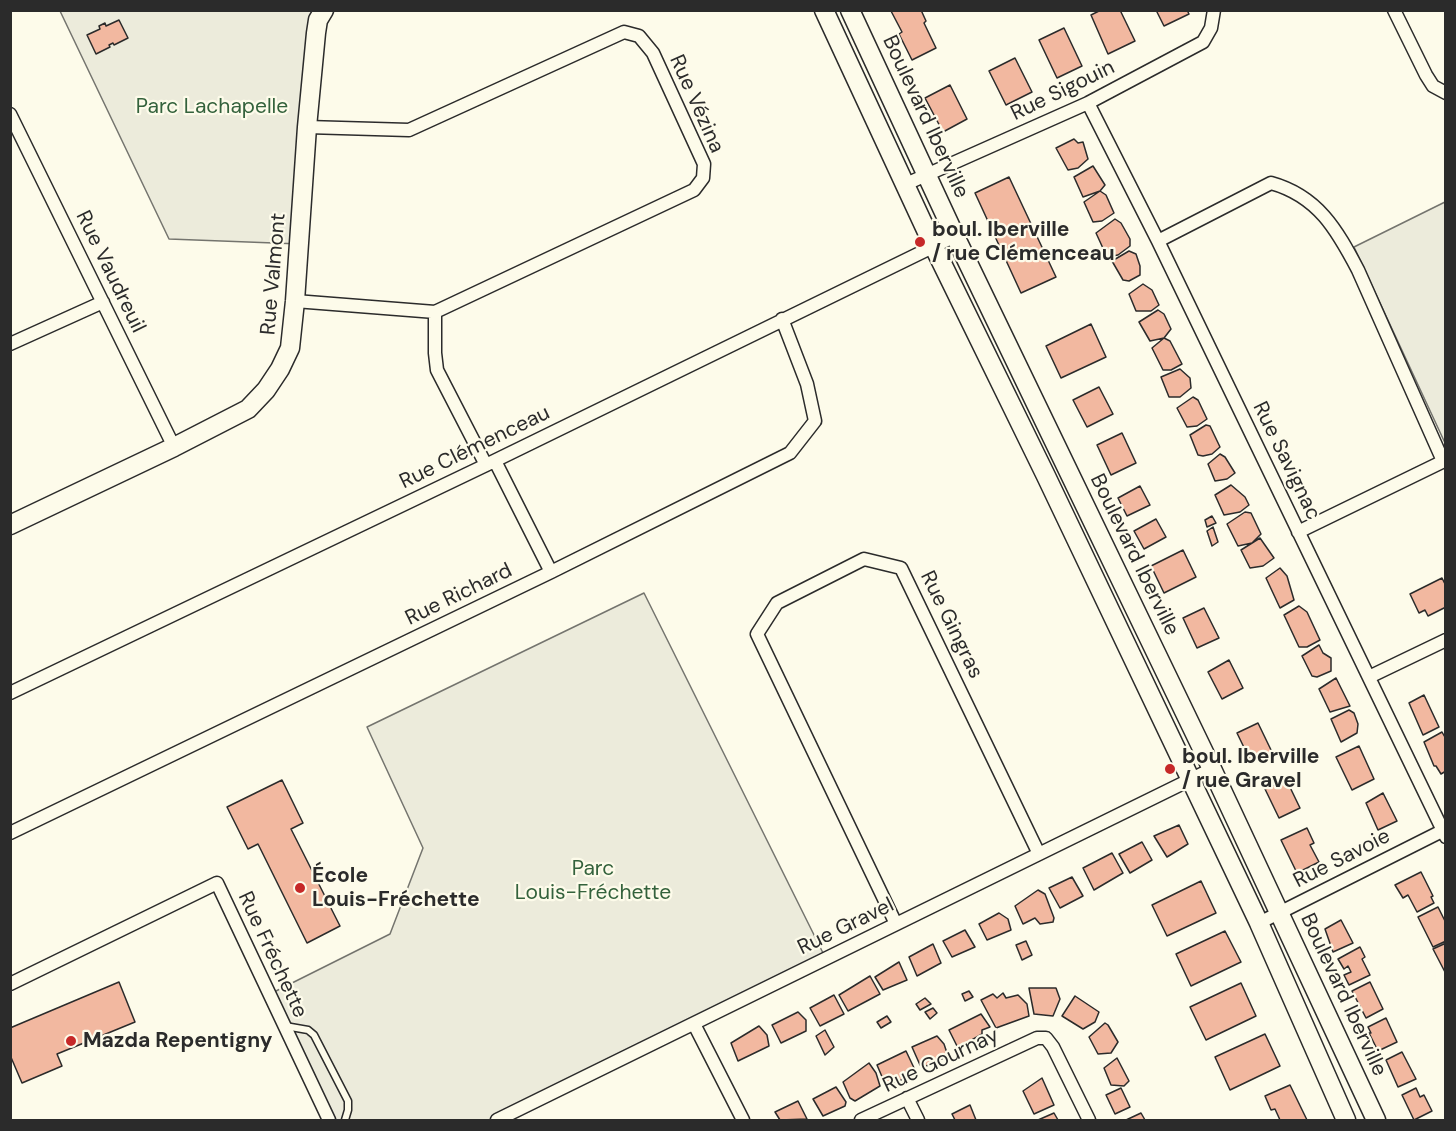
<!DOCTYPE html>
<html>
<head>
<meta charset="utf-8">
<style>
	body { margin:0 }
	#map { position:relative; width:1456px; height:1131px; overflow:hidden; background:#fdfbea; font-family:"DM Sans",sans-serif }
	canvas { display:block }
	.frame { position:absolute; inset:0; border:12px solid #2b2b2b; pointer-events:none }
</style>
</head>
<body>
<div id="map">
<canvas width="1456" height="1131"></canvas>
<div class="frame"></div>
</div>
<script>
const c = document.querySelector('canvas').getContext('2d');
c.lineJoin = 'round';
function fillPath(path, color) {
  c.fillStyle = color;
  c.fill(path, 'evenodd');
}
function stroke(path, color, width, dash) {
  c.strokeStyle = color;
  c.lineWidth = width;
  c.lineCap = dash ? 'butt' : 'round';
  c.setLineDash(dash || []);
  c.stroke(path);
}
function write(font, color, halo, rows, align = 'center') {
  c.font = font + ' "DM Sans",sans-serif';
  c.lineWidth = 4.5;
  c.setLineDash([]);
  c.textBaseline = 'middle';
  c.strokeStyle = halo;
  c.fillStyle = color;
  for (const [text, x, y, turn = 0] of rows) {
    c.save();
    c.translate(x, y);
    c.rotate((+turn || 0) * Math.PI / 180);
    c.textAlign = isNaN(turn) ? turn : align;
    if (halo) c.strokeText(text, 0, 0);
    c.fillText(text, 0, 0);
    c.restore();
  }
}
const green = new Path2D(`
	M60 11H324L300 244 169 239Z
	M1445 202V443L1354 247Z
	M644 593 826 959 497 1120H328L268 995 390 934 423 848 367 727Z`);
fillPath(green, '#ecebdb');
stroke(green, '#74746e', 1.5);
const building = new Path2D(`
	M921 10 926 21 924 23 936 48 912 60 899 34 902 32 891 11Z
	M1101 10H1120L1135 41 1108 54 1091 15Z
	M1156 10H1187L1189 14 1164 26Z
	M119 20 128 38 114 45 113 43 109 45 110 47 96 54 87 35 100 29 99 26 105 23 106 26Z
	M1064 28 1082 66 1057 78 1039 40Z
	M1015 58 1032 92 1006 105 989 71Z
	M950 85 967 119 943 132 925 98Z
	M1074 139 1078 143 1083 142 1088 159 1078 168 1068 170 1056 148Z
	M1093 166 1105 185 1100 191 1083 197 1074 177Z
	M1009 177 1056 277 1021 293 975 193Z
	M1100 191 1106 195 1114 213 1102 221 1093 222 1084 202Z
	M1115 219 1121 223 1130 239V246L1118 255 1107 257 1096 233Z
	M1129 251 1136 254 1140 266V275L1129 281 1123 280 1112 261Z
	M1143 284 1152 290 1159 305 1151 311H1136L1129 294Z
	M1158 310 1164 314 1171 329 1164 338 1150 341 1139 322Z
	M1091 324 1106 357 1061 378 1046 346Z
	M1164 338 1170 341 1182 364 1171 370H1163L1152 348Z
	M1180 369 1190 378 1191 388 1180 397H1169L1161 377Z
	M1099 387 1113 414 1087 427 1073 400Z
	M1193 397 1198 400 1207 419 1197 426 1187 427 1177 408Z
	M1206 425 1210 426 1220 447 1212 454 1203 456 1198 455 1190 435Z
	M1122 433 1136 463 1111 475 1097 445Z
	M1220 454 1225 457 1235 473 1227 479 1215 481 1208 464Z
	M1231 485 1245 497 1249 505 1240 512 1224 515 1215 495Z
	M1140 486 1150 505 1127 516 1118 498Z
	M1245 512 1251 513 1261 534 1252 543 1238 546 1227 524Z
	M1212 516 1216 523 1207 527 1205 520Z
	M1156 519 1166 537 1144 549 1134 531Z
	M1213 527 1218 542 1212 546 1207 531Z
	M1260 538 1274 558 1263 566 1250 568 1241 550Z
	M1183 550 1196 577 1164 593 1151 566Z
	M1280 568 1287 576 1294 600 1280 608 1266 578Z
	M1442 578 1446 586V607L1428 616 1425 610 1419 613 1410 594Z
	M1299 606 1307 612 1320 640 1307 647H1299L1284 615Z
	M1204 608 1219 638 1197 648 1183 618Z
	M1319 645 1323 653 1331 658V671L1317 677 1312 676 1302 656Z
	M1229 660 1243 688 1222 699 1208 672Z
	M1336 678 1350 706 1330 712 1319 689Z
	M1424 695 1439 727 1423 735 1409 703Z
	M1349 710 1354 713 1358 724 1357 733 1341 742 1331 719Z
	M1258 723 1272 752 1251 762 1237 733Z
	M1442 732 1446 739V771L1441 774 1436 766H1434L1424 742Z
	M1359 746 1374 779 1352 790 1336 757Z
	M1286 779 1300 808 1279 818 1265 789Z
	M282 780 303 823 291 829 340 926 307 943 258 844 248 849 227 807Z
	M1383 793 1397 821 1378 830 1366 803Z
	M1179 825 1188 844 1167 857 1154 836Z
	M1307 828 1314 843 1310 845 1319 862 1297 873 1281 840Z
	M1142 842 1152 860 1130 873 1119 854Z
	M1112 853 1123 873 1094 890 1083 868Z
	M1421 872 1433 896 1431 897 1434 903 1417 912 1408 895 1403 898 1395 885Z
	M1072 877 1083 896 1060 908 1049 888Z
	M1201 881 1216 913 1167 936 1152 905Z
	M1038 890 1045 894 1054 918 1053 922 1040 924 1035 918 1023 924 1015 906Z
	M1438 907 1446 923V941L1433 947 1418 917Z
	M999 913 1008 919 1011 930 987 940 979 924Z
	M1341 920 1353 943 1333 952 1325 929Z
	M965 930 975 947 952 957 943 941Z
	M1225 931 1241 962 1191 986 1176 954Z
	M1026 941 1032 955 1022 960 1016 945Z
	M1446 943V974L1433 949Z
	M933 944 941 963 917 976 909 957Z
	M1360 947 1365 957 1362 959 1370 975 1349 985 1344 975 1351 972 1348 966 1344 969 1338 959Z
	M899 962 907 980 883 990 875 977Z
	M870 976 880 994 848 1011 839 995Z
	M119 982 135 1022 57 1054 62 1066 22 1083 10 1055V1028Z
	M1370 982 1383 1009 1366 1018 1352 991Z
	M1241 983 1256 1016 1206 1040 1190 1007Z
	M1029 988H1056L1060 999 1053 1016 1034 1014Z
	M969 991 973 997 965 1001 962 994Z
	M1003 993 1006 998 1018 995 1027 1004 1029 1016 996 1028 981 1000 993 994 997 998Z
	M834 995 844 1014 820 1026 810 1008Z
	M1075 996 1099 1012 1095 1022 1083 1029 1062 1016Z
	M925 998 931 1004 920 1010 916 1004Z
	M933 1008 937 1013 930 1019 925 1012Z
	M798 1012 806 1020V1031L781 1043 772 1025Z
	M981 1014 990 1027 982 1030V1034L958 1048 949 1030Z
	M887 1016 891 1022 881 1028 877 1022Z
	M1386 1018 1397 1042 1378 1051 1369 1033H1371L1368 1027Z
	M1105 1023 1108 1025 1118 1042 1111 1053 1098 1054 1089 1037Z
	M759 1026 767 1035 769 1046 738 1061 731 1043Z
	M825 1030 834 1047 825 1055 816 1036Z
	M1265 1034 1280 1066 1230 1090 1215 1057Z
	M937 1036 944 1044 948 1056 924 1067 920 1065 912 1047Z
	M906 1051 915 1070 901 1080 886 1086 877 1065Z
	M1402 1052 1416 1079 1398 1087 1386 1060Z
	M1117 1058 1129 1081 1124 1086 1111 1085 1104 1068Z
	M869 1063 876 1073 880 1086 855 1101 850 1098 843 1082Z
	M1042 1078 1054 1105 1034 1114 1023 1091Z
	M1290 1085 1307 1120H1280L1275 1109 1271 1110 1265 1096Z
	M836 1087 846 1102 845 1106 823 1116 813 1099Z
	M1121 1088 1130 1107 1115 1114 1106 1095Z
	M1416 1088 1420 1097 1424 1095 1432 1111 1414 1120 1402 1095Z
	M798 1101 807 1119 780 1120 775 1112Z
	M970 1105 976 1120H955L952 1114Z
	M1054 1113 1058 1120H1062H1038Z
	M1141 1113 1145 1120H1126Z`);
fillPath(building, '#f2b8a0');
stroke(building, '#2b2b2b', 1.5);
const lane = new Path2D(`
	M285 1026 308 1030 314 1035 348 1101V1110L345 1120`);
const street = new Path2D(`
	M1394 10 1426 75 1433 86 1446 93
	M1088 103 1158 241 1446 837
	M10 114 174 447
	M906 184 1088 103 1203 42 1211 28 1214 10
	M1158 241 1271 183C1318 196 1337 230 1358 270L1443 461
	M295 301 435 312 694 190 703 178 704 164 653 53 639 36 624 32 409 130 307 127
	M435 312V353L437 370 486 465
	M10 344 103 302
	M495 461 551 572
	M1298 532 1446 460
	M1369 677 1446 640
	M10 693 486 465 955 236
	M10 833 551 572 790 453 815 421 807 384 782 319
	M1259 923 1442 831
	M896 924 757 634 777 603 864 559 901 568 1039 854
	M10 984 217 883 329 1120
	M694 1024 743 1120
	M907 1098 918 1120
	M497 1120 1212 769
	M861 1120 1037 1038H1046L1053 1047 1089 1120`);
const secondary = new Path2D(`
	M824 10 933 245 1046 476 1259 923 1346 1120
	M850 10 955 236 1212 769 1376 1120
	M10 525 174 447 248 409 266 390 280 369 290 348 295 301 307 127 316 33 318 20 324 10`);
stroke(lane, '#2b2b2b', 9);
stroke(street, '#2b2b2b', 15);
stroke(secondary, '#2b2b2b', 21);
stroke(lane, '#fdfbea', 6);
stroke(street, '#fdfbea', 12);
stroke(secondary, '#fdfbea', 18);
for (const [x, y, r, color] of [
	[920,242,6,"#c62828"],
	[1170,769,6,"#c62828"],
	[300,888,6,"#c62828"],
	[71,1041,6,"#c62828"]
]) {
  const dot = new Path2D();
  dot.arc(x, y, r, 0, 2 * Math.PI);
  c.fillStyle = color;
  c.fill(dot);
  stroke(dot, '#fdfbea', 2);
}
write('21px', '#2b2b2b', '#fdfbea', [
	["Rue Sigouin",1063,91,-26],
	["Rue Vézina",696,104,66],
	["Boulevard Iberville",925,117,65],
	["Rue Vaudreuil",110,272,64],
	["Rue Valmont",274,274,-85],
	["Rue Clémenceau",475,448,-26],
	["Rue Savignac",1286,461,64],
	["Boulevard Iberville",1134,555,64],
	["Rue Richard",459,595,-26],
	["Rue Gingras",951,625,64],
	["Rue Savoie",1342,859,-27],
	["Rue Gravel",846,927,-26],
	["Rue Fréchette",272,955,65],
	["Boulevard Iberville",1343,995,65],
	["Rue Gournay",941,1061,-25]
]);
write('21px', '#34623c', '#fdfbea', [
	["Parc Lachapelle",212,107],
	["Parc",593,869],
	["Louis-Fréchette",593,893]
]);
write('bold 21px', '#2b2b2b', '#fdfbea', [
	["boul. Iberville",932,230],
	["/ rue Clémenceau",932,254],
	["boul. Iberville",1182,757],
	["/ rue Gravel",1182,781],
	["École",312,876],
	["Louis-Fréchette",312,900],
	["Mazda Repentigny",83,1041]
], 'left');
</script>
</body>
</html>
